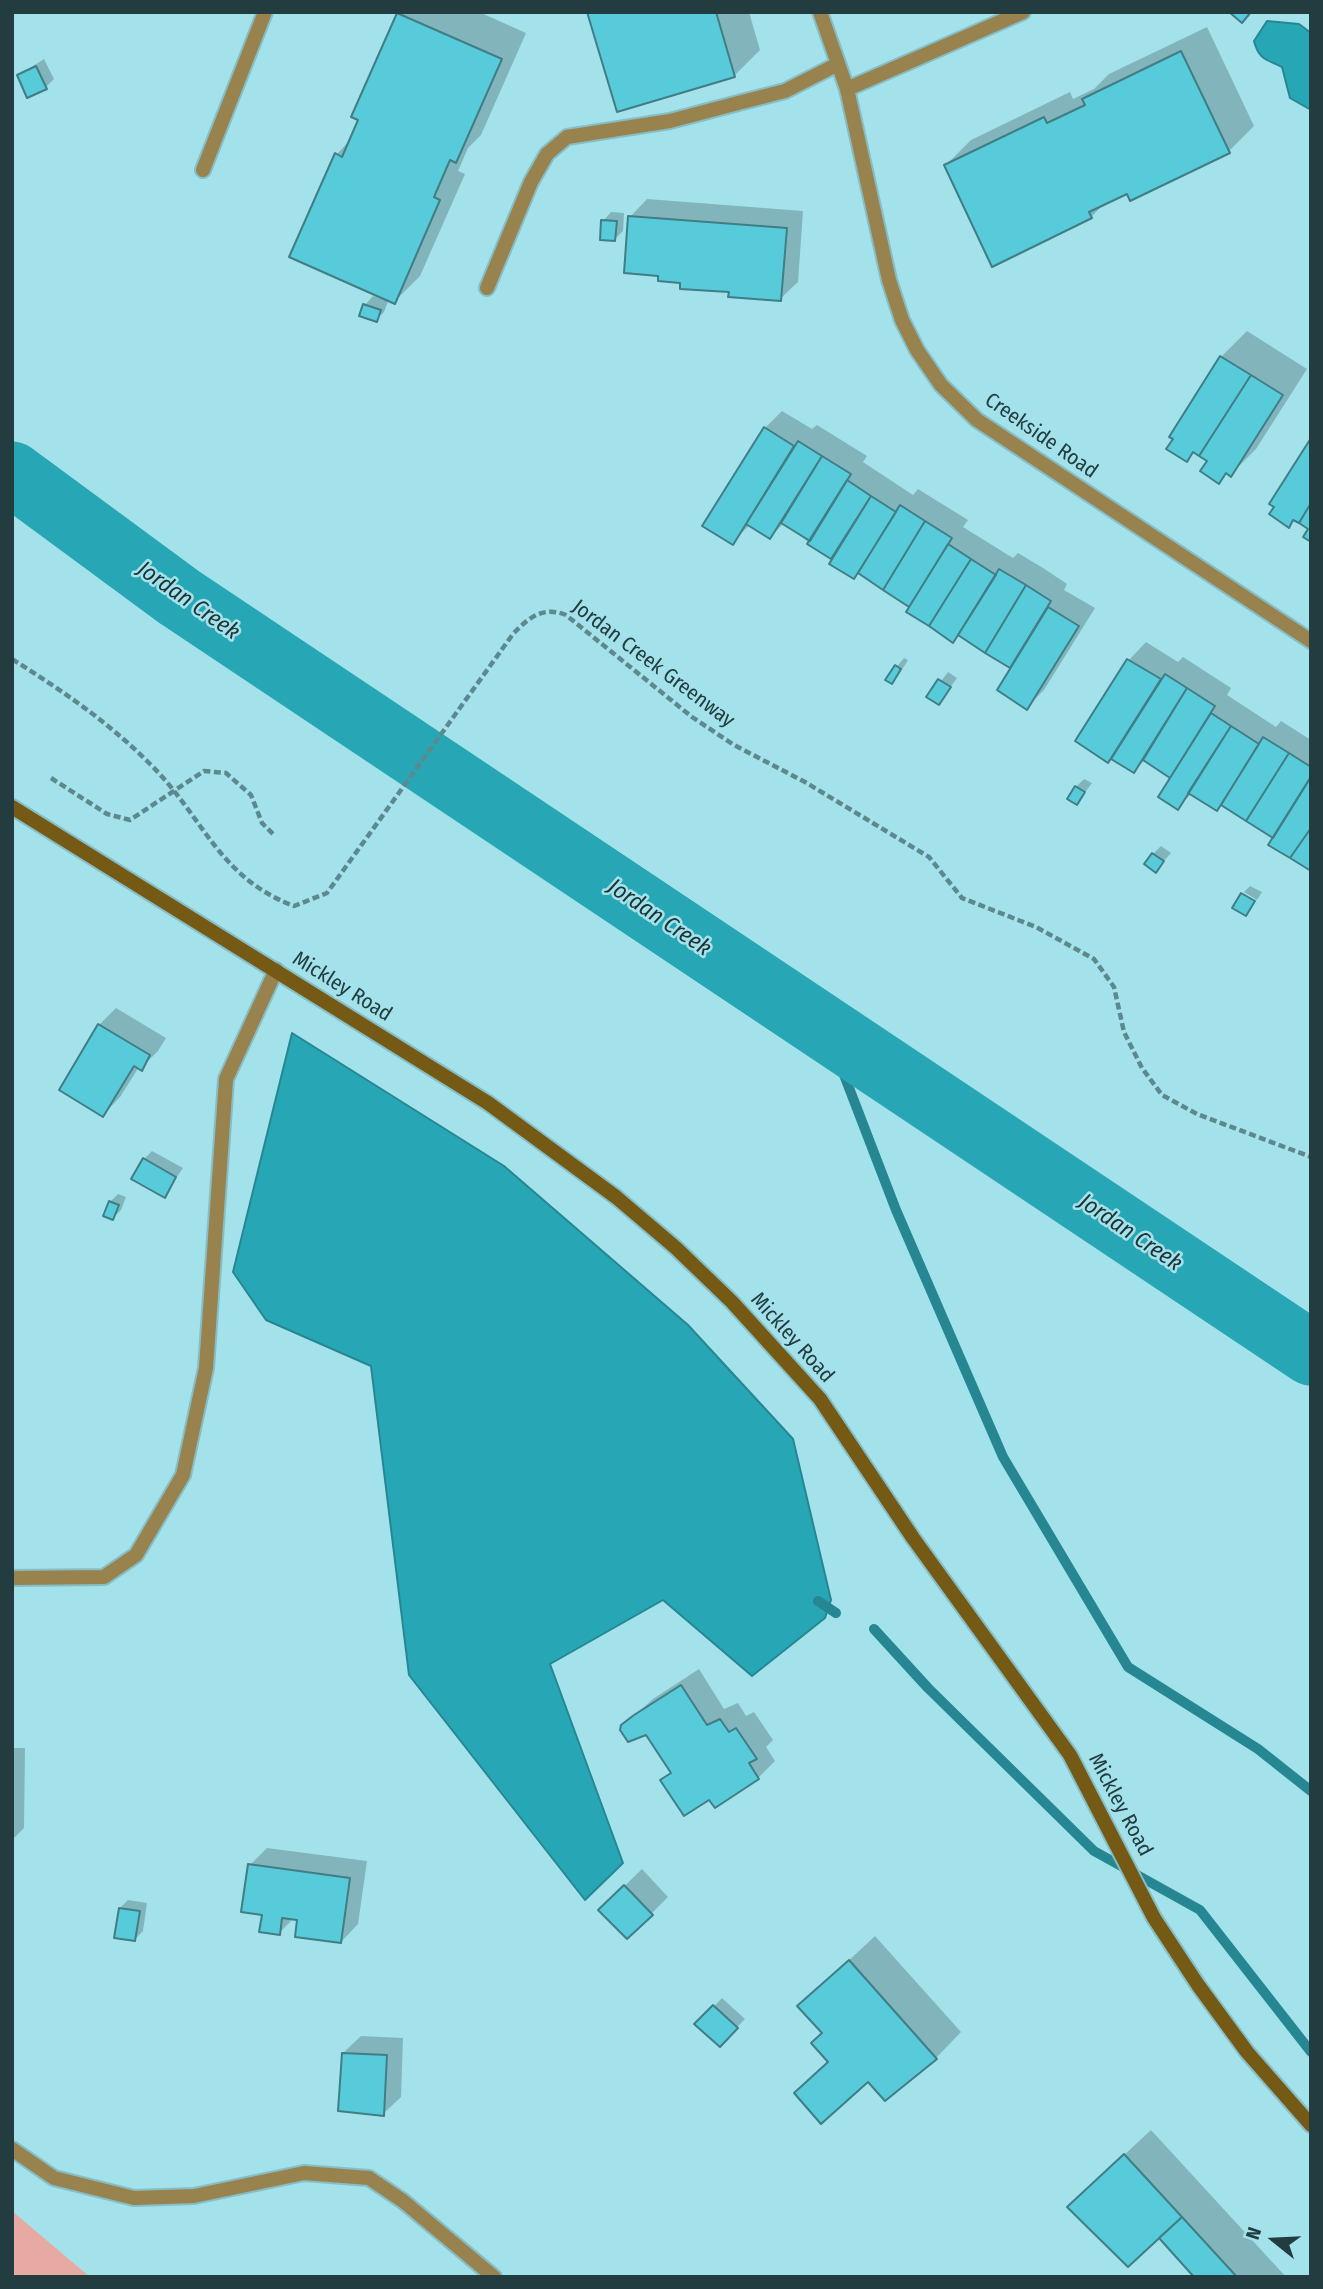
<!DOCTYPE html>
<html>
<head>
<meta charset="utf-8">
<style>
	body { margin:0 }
	#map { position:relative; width:1323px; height:2289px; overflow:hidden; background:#a3e2ea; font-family:"Fira Sans Condensed",sans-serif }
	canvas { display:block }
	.frame { position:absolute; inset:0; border:14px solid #223c3f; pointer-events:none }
	.north { position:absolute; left:1239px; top:2205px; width:70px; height:70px; -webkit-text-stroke:5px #a3e2ea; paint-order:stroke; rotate:288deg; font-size:19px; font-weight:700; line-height:28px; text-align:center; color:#223c3f }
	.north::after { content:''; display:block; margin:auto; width:24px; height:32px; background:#223c3f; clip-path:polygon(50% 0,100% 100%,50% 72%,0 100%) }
</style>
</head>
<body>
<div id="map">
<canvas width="1323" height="2289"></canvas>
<div class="frame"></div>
<div class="north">N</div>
</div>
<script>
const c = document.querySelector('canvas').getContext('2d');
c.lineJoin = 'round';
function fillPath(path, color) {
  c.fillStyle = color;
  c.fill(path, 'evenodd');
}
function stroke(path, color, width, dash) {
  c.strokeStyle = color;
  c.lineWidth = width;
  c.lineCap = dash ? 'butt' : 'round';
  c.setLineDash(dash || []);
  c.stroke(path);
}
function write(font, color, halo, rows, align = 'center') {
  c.font = font + ' "Fira Sans Condensed",sans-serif';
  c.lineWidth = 5;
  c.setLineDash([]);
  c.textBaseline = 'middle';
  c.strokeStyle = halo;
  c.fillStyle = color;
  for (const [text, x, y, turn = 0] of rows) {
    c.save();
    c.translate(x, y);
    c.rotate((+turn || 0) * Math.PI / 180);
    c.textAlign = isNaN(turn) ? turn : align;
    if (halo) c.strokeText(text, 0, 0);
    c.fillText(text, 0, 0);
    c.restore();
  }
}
fillPath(new Path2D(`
	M12 2211 90 2277H12Z`), '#e7aaa3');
const water = new Path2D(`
	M1267 21 1299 24 1311 33V110L1290 98 1282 67C1266 59 1259 60 1254 41Z
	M292 1033 504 1166 688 1325 793 1439 831 1600 825 1618 752 1676 663 1600 550 1664 623 1863 585 1900 409 1675 371 1366 266 1320 233 1272Z`);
fillPath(water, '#27a7b5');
stroke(water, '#268792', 2);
fillPath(new Path2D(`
	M399 12H479L526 33 481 135 468 148 458 171 465 174 420 276 394 302 389 299 384 312 376 320 365 305 373 296 385 300 386 298 337 154 351 139Z
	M589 12H749L760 50 735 75 618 110Z
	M1207 27 1254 126 1229 151 1106 202 1091 217 946 165 971 140 1070 92 1073 99 1094 89 1109 74Z
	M44 59 54 79 46 87 19 75Z
	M647 199 803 211 798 282 780 299 682 281 660 274 630 217Z
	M611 212 624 213 623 231 615 239 603 221Z
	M1247 331 1307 369 1256 449 1231 474 1228 472 1219 481 1209 461 1195 451 1186 460 1171 437 1221 357Z
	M782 411 812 429 817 425 867 456 863 462 913 495 918 489 968 520 963 527 1013 558 1018 553 1043 568 1067 584 1064 590 1095 608 1044 690 1027 707 1012 668 959 634 953 641 911 606 859 572 853 577 784 523 770 537 750 525 732 542 765 428Z
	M1146 642 1178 662 1183 657 1231 688 1227 695 1276 727 1281 721 1311 740V869L1275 837 1222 803 1217 808 1192 793 1177 808 1172 777 1145 760 1134 771 1078 741 1129 660Z
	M904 658 908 660 900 673 891 682 887 679Z
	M948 672 957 678 939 703 929 697Z
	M1084 779 1092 783 1077 803 1076 787Z
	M1161 846 1171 853 1156 870 1153 854Z
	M1250 886 1262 892 1257 900 1244 892Z
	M116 1008 166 1038 158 1051 141 1068 139 1067 120 1097 103 1115 99 1025Z
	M152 1151 183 1168 164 1196 144 1159Z
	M118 1194 126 1197 121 1210 113 1218 110 1202Z
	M699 1669 724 1709 738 1703 746 1716 754 1712 773 1740 766 1747 775 1761 758 1778 710 1798 663 1780 672 1771 647 1733 623 1726 653 1699Z
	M12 1748H25L24 1828 12 1840Z
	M267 1848 367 1861 358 1924 341 1942 299 1918 295 1917 279 1933 264 1913 250 1865Z
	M642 1869 668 1897 651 1914 600 1910Z
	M128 1900 147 1903 143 1931 135 1939 120 1908Z
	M875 1936 961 2032 936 2058 868 2080 796 2093 829 2060 824 2033 800 2006Z
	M722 1998 745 2019 720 2045 697 2024Z
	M361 2036 403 2038 401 2097 383 2114 343 2053Z
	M1151 2130 1286 2277H1197L1159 2236 1095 2182Z`), '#0003');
stroke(new Path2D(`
	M826 1028 896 1210 1003 1457 1128 1667 1258 1749 1311 1791
	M818 1601 836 1613
	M874 1629 928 1688 1094 1851 1200 1910 1311 2052`), '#268792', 10);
stroke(new Path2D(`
	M12 474 179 597 1311 1353`), '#27a7b5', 65);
const building = new Path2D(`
	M587 12H716L735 77 617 112Z
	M1229 12H1251L1242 23Z
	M397 13 502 59 456 163 450 160 434 197 440 200 395 304 289 257 335 153 342 157 358 120 351 117Z
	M1181 51 1230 153 1130 201 1127 194 1089 212 1092 218 992 267 944 165 1044 117 1047 123 1085 105 1082 99Z
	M36 66 47 89 27 98 17 75Z
	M628 216 787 228 781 301 728 297 729 292 680 289V283L658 281V276L624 273Z
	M601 220 617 221 615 241 600 240Z
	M363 304 381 310 377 322 359 316Z
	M1220 356 1251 375 1199 456 1193 452 1187 462 1166 449 1173 439 1169 437Z
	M1251 375 1283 395 1231 477 1226 473 1219 484 1200 471 1207 461 1199 456Z
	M764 427 794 446 733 545 702 526Z
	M1311 438V503L1299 523 1293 520 1289 528 1269 514 1274 507 1269 504Z
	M798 441 822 456 770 539 746 524Z
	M822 456 851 474 810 541 781 523Z
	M847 480 871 496 831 559 807 544Z
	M871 496 896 512 854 579 829 564Z
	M1311 503V542L1303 537 1308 529 1299 523Z
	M900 505 925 521 883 590 858 573Z
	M925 521 952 538 909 607 883 590Z
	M948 544 971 559 929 626 906 612Z
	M971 559 996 575 953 643 929 626Z
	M999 569 1026 585 985 653 958 635Z
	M1026 585 1051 601 1010 668 985 653Z
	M1048 607 1079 626 1027 710 997 690Z
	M1127 659 1161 679 1108 763 1075 741Z
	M895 665 901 669 892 684 885 680Z
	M1165 674 1187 688 1134 773 1111 759Z
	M938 679 951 687 939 705 926 697Z
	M1187 688 1215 706 1170 778 1143 760Z
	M1211 713 1231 726 1178 810 1158 797Z
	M1231 726 1259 744 1217 811 1188 793Z
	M1263 737 1289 753 1246 821 1221 805Z
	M1289 753 1311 767V777L1273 838 1246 821Z
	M1310 778 1311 828 1290 858 1268 845Z
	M1075 786 1085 792 1077 805 1067 799Z
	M1311 828V871L1290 858Z
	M1152 853 1164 861 1156 873 1144 864Z
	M1241 893 1255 901 1246 916 1232 908Z
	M98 1024 150 1055 142 1071 134 1066 103 1117 59 1090Z
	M143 1158 176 1177 165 1198 131 1179Z
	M109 1201 119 1205 113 1220 103 1216Z
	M681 1685 707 1725 720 1719 729 1732 736 1728 757 1759 749 1763 759 1779 715 1808 709 1800 684 1816 660 1780 671 1773 646 1735 628 1742 620 1730 621 1725 634 1715Z
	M248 1864 350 1878 341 1943 295 1937 297 1920 282 1918 280 1935 259 1932 262 1915 241 1912Z
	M624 1885 653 1915 627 1939 598 1910Z
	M119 1908 140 1911 135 1941 114 1938Z
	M849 1960 937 2059 885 2101 868 2082 821 2124 794 2093 828 2062 811 2043 822 2033 797 2006Z
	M713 2005 738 2028 720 2047 694 2024Z
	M342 2053 387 2055 384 2116 338 2111Z
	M1124 2154 1182 2217 1128 2267 1067 2207Z
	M1182 2217 1237 2277H1194L1159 2238Z`);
fillPath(building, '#57cbda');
stroke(building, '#407d85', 2);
const lane = new Path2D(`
	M847 89 1023 12
	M203 170 265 12
	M487 288 531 182 547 154 567 137 670 121 742 102 785 91 838 64
	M12 1578 104 1577 136 1555 183 1475 206 1368 226 1079 276 970
	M12 2149 54 2178 134 2198 194 2196 304 2173 369 2178 403 2201 494 2277`);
const street = new Path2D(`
	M820 12 847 89 889 280 902 320 917 350 941 385 977 420 1311 641`);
const secondary = new Path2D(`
	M12 807 488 1103 616 1197 676 1248 732 1302 820 1399 913 1538 1070 1755 1154 1918 1198 1985 1247 2052 1311 2125`);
stroke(lane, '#87bdc4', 18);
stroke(street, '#87bdc4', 18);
stroke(secondary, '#87bdc4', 18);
stroke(new Path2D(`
	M12 659C61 690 107 721 148 762 203 815 217 877 294 906L327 893 513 634C529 617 543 606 566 615L692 717 734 745 805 782 929 857 962 898 1036 927 1094 959 1114 987 1124 1032 1142 1068 1162 1095 1197 1114 1311 1157
	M51 778 107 814 130 820 204 771 226 773 251 795 262 823 273 834`), '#5d888d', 4.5, [7, 3.5]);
stroke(lane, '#98824e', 14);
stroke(street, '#98824e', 14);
stroke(secondary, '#745a14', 14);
write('21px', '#223c3f', '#a3e2ea', [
	["Creekside Road",1041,436,35],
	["Jordan Creek Greenway",653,664,37],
	["Mickley Road",342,987,32],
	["Mickley Road",792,1338,48],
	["Mickley Road",1120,1805,62]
]);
write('italic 23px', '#1d3235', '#a3e2ea', [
	["Jordan Creek",188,601,35],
	["Jordan Creek",659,918,34],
	["Jordan Creek",1130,1233,34]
]);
</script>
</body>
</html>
